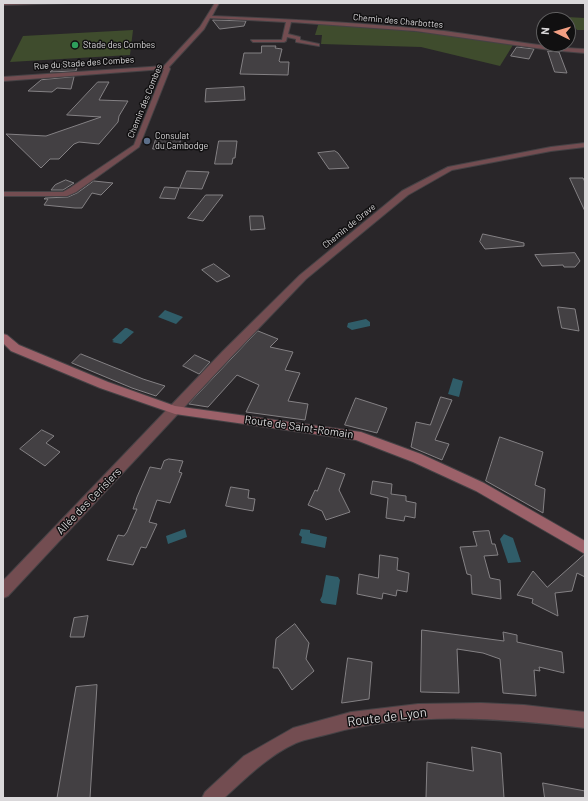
<!DOCTYPE html>
<html>
<head>
<meta charset="utf-8">
<style>
	body { margin:0 }
	#map { position:relative; width:588px; height:801px; overflow:hidden; background:#292629; font-family:Barlow,sans-serif }
	canvas { display:block }
	.frame { position:absolute; inset:0; border:4px solid #dad8da; pointer-events:none }
	.north { position:absolute; left:536px; top:12px; width:40px; height:40px; box-sizing:border-box; background:#111011; border:1px solid #616061; border-radius:50%; rotate:275deg; font-size:11px; font-weight:700; line-height:16px; text-align:center; color:#dad8da }
	.north::after { content:''; display:block; margin:auto; width:14px; height:18px; background:#f39f83; clip-path:polygon(50% 0,100% 100%,50% 72%,0 100%) }
</style>
</head>
<body>
<div id="map">
<canvas width="588" height="801"></canvas>
<div class="frame"></div>
<div class="north">N</div>
</div>
<script>
const c = document.querySelector('canvas').getContext('2d');
c.lineJoin = 'round';
function fillPath(path, color) {
  c.fillStyle = color;
  c.fill(path, 'evenodd');
}
function stroke(path, color, width, dash) {
  c.strokeStyle = color;
  c.lineWidth = width;
  c.lineCap = dash ? 'butt' : 'round';
  c.setLineDash(dash || []);
  c.stroke(path);
}
function write(font, color, halo, rows, align = 'center') {
  c.font = font + ' Barlow,sans-serif';
  c.lineWidth = 3;
  c.setLineDash([]);
  c.textBaseline = 'middle';
  c.strokeStyle = halo;
  c.fillStyle = color;
  for (const [text, x, y, turn = 0] of rows) {
    c.save();
    c.translate(x, y);
    c.rotate((+turn || 0) * Math.PI / 180);
    c.textAlign = isNaN(turn) ? turn : align;
    if (halo) c.strokeText(text, 0, 0);
    c.fillText(text, 0, 0);
    c.restore();
  }
}
fillPath(new Path2D(`
	M567 17 585 18V30H577Z
	M319 22 448 35 513 45 500 66 421 47 321 44 322 35H315Z
	M133 30 130 55 10 62 23 36Z`), '#3f4c2d');
fillPath(new Path2D(`
	M165 310 183 317 176 324 158 317Z
	M366 319 370 322V326L352 330 347 327 348 323Z
	M125 328H127L134 332 121 344 112 342 114 341 112 340Z
	M453 378 463 381 459 397 448 394Z
	M185 529 187 537 168 544 166 536Z
	M301 529 310 530V533L327 537 325 548 301 543 302 537 299 535Z
	M504 534 513 538 521 562 508 563 500 539Z
	M326 575 338 577 340 580 336 605 322 603 320 600 322 596Z`), '#305d69');
const building = new Path2D(`
	M213 20 246 21 244 26 220 29Z
	M262 46H276L275 48 282 49 279 61 280 62H289L288 75 240 74 244 53H261Z
	M517 47 534 49 529 59 511 56Z
	M548 51 559 52 567 73 555 72Z
	M78 63 76 71 50 72 59 65Z
	M74 77 71 89 57 88 52 92 28 91 41 80Z
	M98 82H109L99 100 128 101 119 116 118 122 99 144 79 142 74 144 59 159H50L41 168 6 134 46 136 101 117 67 115Z
	M244 87 245 100 205 102 206 89Z
	M157 136H181L179 149H153Z
	M219 141H237L235 158H233L232 164H215Z
	M335 151 338 153 349 168 329 169 318 153Z
	M187 171 209 172 202 189 180 188Z
	M570 178H583L585 182V211Z
	M66 180 74 183 63 190H51L55 185Z
	M94 181 113 183 101 195 92 193 82 208H75L44 205 48 199H44L45 198 68 197 77 193Z
	M165 187 179 188 175 199 160 198Z
	M206 195H223L203 221 188 218Z
	M250 216H263L265 229 251 230Z
	M483 234 524 243V246L485 249 480 242Z
	M575 253 580 261 575 267H564L563 265 542 266 535 255Z
	M214 264 230 276 217 282 202 270Z
	M558 307 575 309 579 331 562 328Z
	M258 331 278 339 270 347 293 352 285 370 300 373 288 401 308 404 305 420 246 412 259 385 237 375 208 407 189 404Z
	M81 354 143 379 165 386 156 396 132 388 72 363Z
	M195 355 210 362 199 374 183 366Z
	M441 397 452 400 435 440 449 444 442 460 411 447 416 422 430 425Z
	M356 398 387 408 377 433 345 425Z
	M42 430 54 436 46 443 60 452 45 466 20 449Z
	M500 437 543 452 535 485 545 489 543 513 486 481Z
	M169 459 183 461 179 472 182 473 170 503 157 500 149 522 157 524 146 548 141 547 133 565 107 560 118 535 124 536 127 532 137 509H133L137 497 150 467 161 469 164 461Z
	M327 468 345 474 339 490 350 512 326 520 322 511 308 505 315 490 317 491Z
	M373 481 392 484 391 494 406 496V501L416 503 415 518 405 516 404 521 386 518 388 498 371 494Z
	M231 487 249 490 248 498 255 499 253 511 226 506Z
	M489 531 492 544H495L498 555 484 556 490 578 500 580 501 599 472 594 471 575 467 574 460 547 477 546 473 532Z
	M380 555 398 558 397 570 409 573 407 592 397 590 396 596 383 593 382 599 357 594 359 574 378 578Z
	M584 555H585V577L577 573 572 591 555 593 558 616 532 603 533 599 517 595 533 571 547 587Z
	M88 616 84 637H70L74 618Z
	M295 624 309 643 306 659 314 671 292 690 278 668H273L276 639Z
	M422 630 504 641 503 632 517 635V642L562 652 564 673 539 667 540 671 534 670 536 696 503 693 500 659 483 653 457 649 459 693 421 692Z
	M348 658 372 662 369 699 342 703Z
	M97 685 90 798H57L76 687Z
	M472 747 501 753 504 798H426L427 762 473 771Z
	M543 783 585 791V798H545Z`);
fillPath(building, '#434043');
stroke(building, '#848184', 1);
const minor = new Path2D(`
	M3 3H71L3 5Z
	M215 3H219L212 16C289 19 366 23 444 31 491 37 537 47 585 49V53L550 50 416 31 291 22 288 34 300 37V40L319 44V46L296 42V39L287 37 286 41 284 42H253L251 40H282L286 22 210 18 204 29 169 67 170 69 139 147 76 192 67 196H3V192H63L70 188 134 145 164 69 3 81V77L164 66 200 27Z
	M585 143V147L551 151 452 170 408 195 306 279 231 357 8 596 3 598V581L223 351 300 275 402 191 448 167 551 147Z`);
const tertiary = new Path2D(`
	M481 703 524 705 585 712V728C500 718 412 711 329 734 318 737 306 739 296 743 269 755 246 778 224 798H202L205 792 244 756 293 728 351 712 418 704Z`);
const secondary = new Path2D(`
	M3 334 7 335 19 345 108 382 175 406 361 432 421 454 484 483 585 541V554L476 491 413 462 356 440 175 414 100 388 11 351 3 343Z`);
stroke(minor, '#454245', 2);
stroke(tertiary, '#454245', 2);
stroke(secondary, '#454245', 2);
fillPath(minor, '#734d51');
fillPath(tertiary, '#734d51');
fillPath(secondary, '#9c6169');
for (const [x, y, r, color] of [
	[75,45,4,"#2e9e5b"],
	[147,141,4,"#5c6f8a"]
]) {
  const dot = new Path2D();
  dot.arc(x, y, r, 0, 2 * Math.PI);
  c.fillStyle = color;
  c.fill(dot);
  stroke(dot, '#111011', 1.5);
}
write('9px', '#dad8da', '#111011', [
	["Chemin des Charbottes",398,21,5],
	["Rue du Stade des Combes",84,63,-4],
	["Chemin des Combes",145,101,-68],
	["Chemin de Grave",349,226,-39]
]);
write('9px', '#dad8da', '#111011', [
	["Stade des Combes",83,45],
	["Consulat",155,136],
	["du Cambodge",155,146]
], 'left');
write('11px', '#dad8da', '#111011', [
	["Route de Saint-Romain",299,427,8],
	["Allée des Cerisiers",89,501,-46]
]);
write('13px', '#dad8da', '#111011', [
	["Route de Lyon",387,717,-7]
]);
</script>
</body>
</html>
